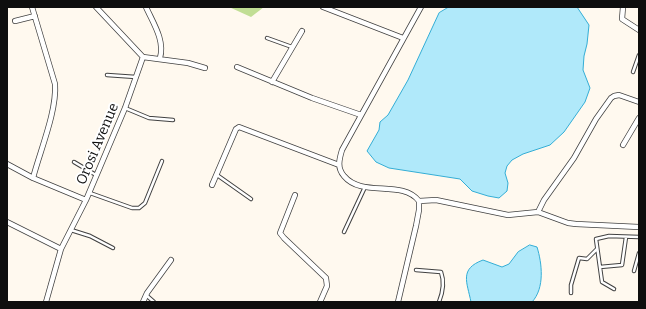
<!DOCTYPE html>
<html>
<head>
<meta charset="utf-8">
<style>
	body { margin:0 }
	#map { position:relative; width:646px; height:309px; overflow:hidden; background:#fff9ef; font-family:Bitter,serif }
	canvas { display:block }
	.frame { position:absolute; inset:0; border:8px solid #0e0e0e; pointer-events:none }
</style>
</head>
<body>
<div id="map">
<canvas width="646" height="309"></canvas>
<div class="frame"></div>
</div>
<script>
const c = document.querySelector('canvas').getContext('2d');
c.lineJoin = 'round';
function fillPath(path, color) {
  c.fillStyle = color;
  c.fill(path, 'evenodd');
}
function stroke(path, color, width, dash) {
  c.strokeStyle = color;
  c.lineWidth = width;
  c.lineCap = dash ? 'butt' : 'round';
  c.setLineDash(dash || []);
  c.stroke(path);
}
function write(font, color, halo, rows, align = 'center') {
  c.font = font + ' Bitter,serif';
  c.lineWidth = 4;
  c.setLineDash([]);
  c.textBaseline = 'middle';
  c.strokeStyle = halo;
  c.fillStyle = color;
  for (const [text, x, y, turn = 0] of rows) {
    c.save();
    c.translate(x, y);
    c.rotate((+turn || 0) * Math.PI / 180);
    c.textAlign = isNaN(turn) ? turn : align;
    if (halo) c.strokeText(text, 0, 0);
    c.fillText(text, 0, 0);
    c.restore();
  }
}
fillPath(new Path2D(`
	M229 7H264L251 17Z`), '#c1de94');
const water = new Path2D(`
	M449 7H577L589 25 587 44 584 56 583 70 590 88 585 102 564 132 550 145 523 154 512 160 507 166 505 173 508 183 507 191 499 198 488 196 472 191 460 179 389 168 376 162 367 151 379 130 380 122 388 115 408 80 439 13Z
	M530 245 537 247C542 263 545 288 532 302H471C467 282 459 269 483 260L502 267 509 264 518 252Z`);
fillPath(water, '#b0e9fa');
stroke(water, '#33add5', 1);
const lane = new Path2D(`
	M267 38 292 47
	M633 72 639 55
	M107 75 136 77
	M125 108 149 118 173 120
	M74 162 96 175
	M217 175 251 199
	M90 193 132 208H139L145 203 162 161
	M71 230 90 236 113 248
	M344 232 365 187
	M600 267 622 265 626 237
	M416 270 441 272C445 283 443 292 439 302
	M634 271 639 253
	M614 289 602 282 596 239 609 236 639 237
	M571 293V285L579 258 587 259 597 249
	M146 295 154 302`);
const street = new Path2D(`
	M32 7 55 84C57 111 40 151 33 178
	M146 7C153 23 165 40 160 58
	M323 7 403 38
	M623 7 622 19 639 30
	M15 21 35 16
	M143 57 188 63 205 68
	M237 67 312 98 361 115
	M272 82 302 31
	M623 145 639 118
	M7 164 33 178 86 200
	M212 185 236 129 239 127 339 165
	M295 195 280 233 284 238 326 278 327 286 320 302
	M419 201 436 200 508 215 538 212 568 223 576 224 639 227
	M538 212 544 200 574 158 596 119 611 98 614 96 619 95 639 102
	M7 222 61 249
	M46 302 61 249 86 200 125 108 143 57 96 7
	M143 302 147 293 171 260
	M398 302 416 226 419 210V201C402 179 362 198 344 176 337 168 339 160 342 150L421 7`);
stroke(lane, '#414141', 4.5);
stroke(street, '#414141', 6);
stroke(lane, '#fff', 2.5);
stroke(street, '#fff', 4.5);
write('14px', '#0e0e0e', '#fff', [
	["Orosi Avenue",98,144,-67]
]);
</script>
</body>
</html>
